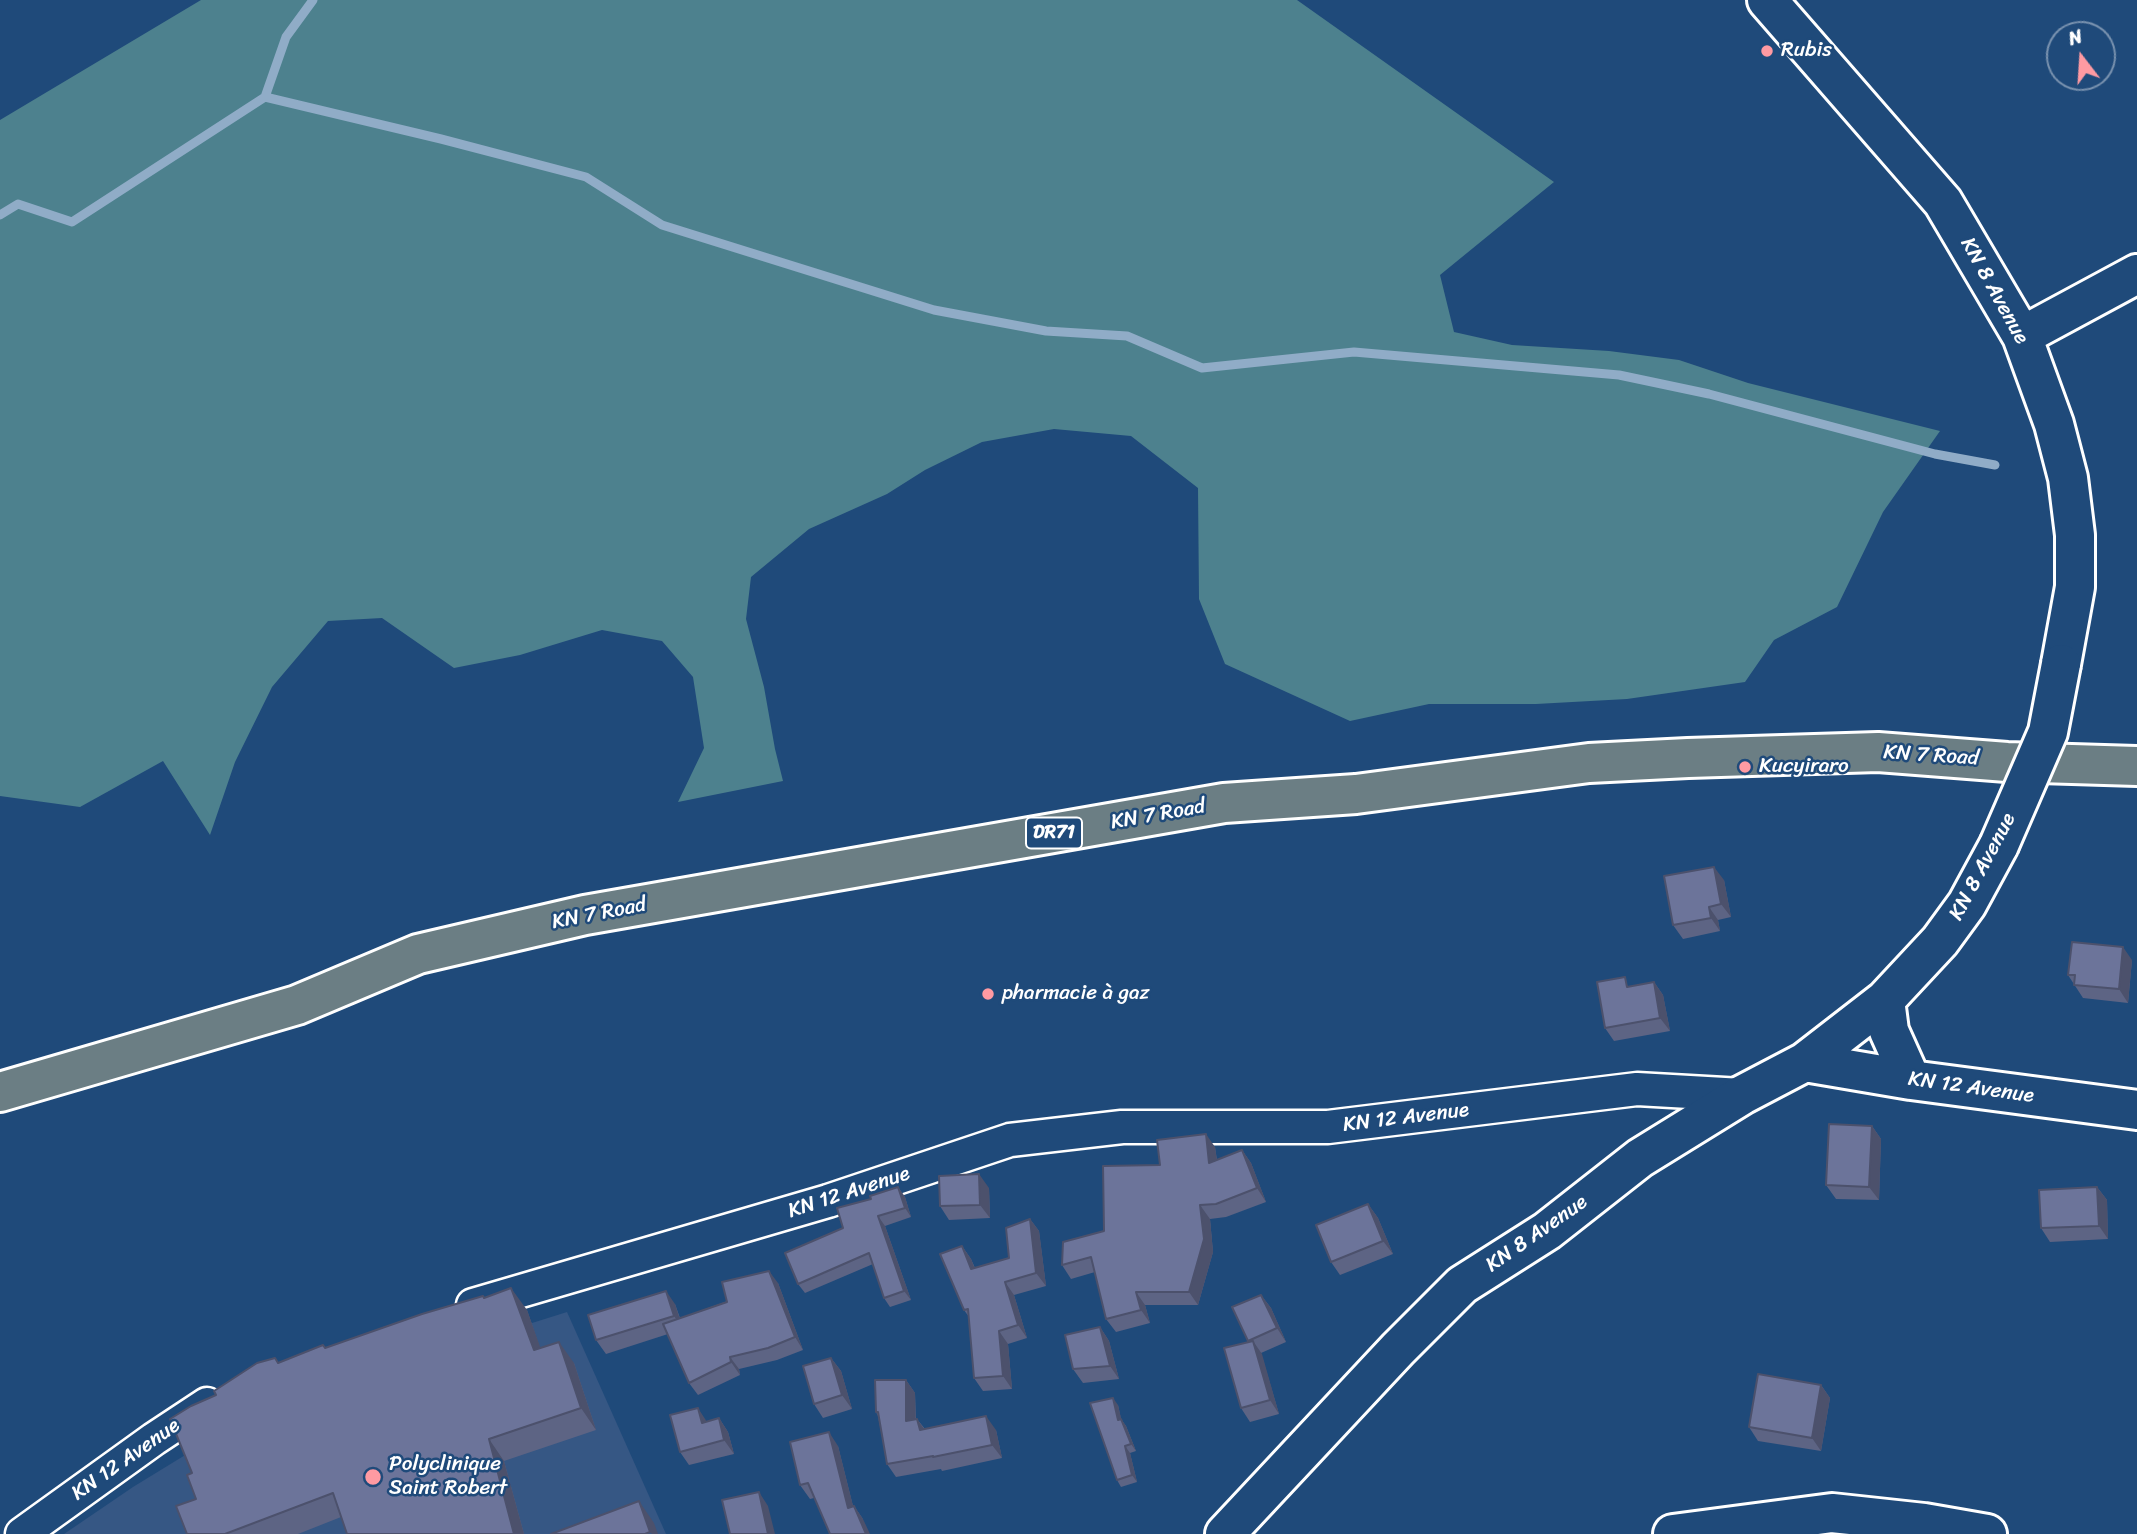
<!DOCTYPE html>
<html>
<head>
<meta charset="utf-8">
<style>
	body { margin:0 }
	#map { position:relative; width:2137px; height:1534px; overflow:hidden; background:#1f4a7a; font-family:Sriracha,sans-serif }
	canvas { display:block }
	.north { position:absolute; left:2046px; top:21px; width:70px; height:70px; box-sizing:border-box; background:#1f4a7a; border:2px solid #7992af; border-radius:50%; rotate:343deg; font-size:19px; font-weight:700; line-height:28px; text-align:center; color:#fff }
	.north::after { content:''; display:block; margin:auto; width:24px; height:32px; background:#ff9aa2; clip-path:polygon(50% 0,100% 100%,50% 72%,0 100%) }
</style>
</head>
<body>
<div id="map">
<canvas width="2137" height="1534"></canvas>
<div class="north">N</div>
</div>
<script>
const c = document.querySelector('canvas').getContext('2d');
c.lineJoin = 'round';
function fillPath(path, color) {
  c.fillStyle = color;
  c.fill(path, 'evenodd');
}
function stroke(path, color, width, dash) {
  c.strokeStyle = color;
  c.lineWidth = width;
  c.lineCap = dash ? 'butt' : 'round';
  c.setLineDash(dash || []);
  c.stroke(path);
}
function write(font, color, halo, rows, align = 'center') {
  c.font = font + ' Sriracha,sans-serif';
  c.lineWidth = 5;
  c.setLineDash([]);
  c.textBaseline = 'middle';
  c.strokeStyle = halo;
  c.fillStyle = color;
  for (const [text, x, y, turn = 0] of rows) {
    c.save();
    c.translate(x, y);
    c.rotate((+turn || 0) * Math.PI / 180);
    c.textAlign = isNaN(turn) ? turn : align;
    if (halo) c.strokeText(text, 0, 0);
    c.fillText(text, 0, 0);
    c.restore();
  }
}
fillPath(new Path2D(`
	M567 1312 666 1534H64L133 1487 262 1408Z`), '#365784');
fillPath(new Path2D(`
	M201 0H1297L1554 182 1440 275 1454 332 1512 345 1609 351 1679 360 1748 383 1940 431 1883 512 1837 607 1774 640 1745 682 1627 699 1536 704H1429L1350 721 1225 664 1199 599 1198 488 1131 436 1054 429 982 442 925 470 887 494 809 529 751 577 746 619 764 687 775 749 783 781 678 802 704 748 693 677 662 641 602 630 520 655 454 668 382 618 328 621 272 687 235 762 210 835 163 761 80 807 0 796V120Z`), '#4d818e');
stroke(new Path2D(`
	M265 97 286 37 313 0
	M0 215 18 204 72 222 265 97 441 139 586 177 662 225 934 310 1046 331 1127 336 1202 368 1354 352 1619 375 1709 394 1935 454 1995 465`), '#90acc7', 9);
const street = new Path2D(`
	M473 1305 828 1201 1010 1140 1122 1127H1328L1637 1089 1742 1095
	M22 1534 154 1439 207 1404`);
const secondary = new Path2D(`
	M1767 0 1943 202 2022 336 2054 424 2068 478 2075 535V587L2061 664
	M2022 336 2137 274
	M1885 1000 1889 1031 1911 1080
	M1805 1062 1911 1080 2137 1110
	M1225 1534 1398 1349 1462 1285 1547 1231 1640 1158 1742 1095 1805 1062 1885 1000 1940 941 1967 904 1999 845
	M1673 1534 1832 1513 1924 1523 1987 1534`);
const primary = new Path2D(`
	M0 1092 297 1005 418 954 585 915 1224 803 1356 794 1589 763 1688 758 1878 752 2007 762 2137 766`);
stroke(street, '#fff', 37);
stroke(secondary, '#fff', 44);
stroke(primary, '#fff', 44);
stroke(street, '#1f4a7a', 32);
stroke(secondary, '#1f4a7a', 38);
stroke(primary, '#6b7e84', 38);
const secondaryBridge = new Path2D(`
	M1999 845 2048 732 2061 664`);
stroke(secondaryBridge, '#fff', 44, []);
stroke(secondaryBridge, '#1f4a7a', 38);
fillPath(new Path2D(`
	M1724 880 1731 917 1718 920 1720 931 1683 939 1673 925Z
	M2132 960 2128 1003 2083 998 2068 975Z
	M1654 982 1663 995 1670 1031 1614 1041 1605 1028 1631 986Z
	M1872 1126 1881 1139 1879 1200 1836 1199 1826 1185Z
	M1215 1147 1217 1160 1242 1150 1251 1163 1266 1202 1226 1217 1210 1219 1213 1252 1198 1305H1145L1150 1323 1116 1332 1106 1319 1095 1272 1071 1279 1062 1265 1104 1231 1160 1165Z
	M898 1187 905 1197 911 1217 885 1226 911 1300 890 1307 884 1298 873 1264 805 1293 798 1284 843 1228 871 1199Z
	M2097 1187 2107 1200 2108 1239 2050 1242 2041 1228Z
	M989 1188 990 1218 949 1220 940 1206Z
	M1368 1204 1378 1218 1393 1254 1340 1275 1331 1262Z
	M1030 1219 1039 1231 1046 1286 1014 1295 1027 1338 1008 1344 1012 1389 983 1391 974 1378 969 1317 964 1310 962 1246 971 1259 975 1268 1009 1258Z
	M778 1283 803 1350 777 1360 739 1369 740 1375 698 1395 689 1383 668 1334 606 1354 596 1340 675 1304 680 1318Z
	M1261 1295 1271 1308 1286 1342 1261 1353 1279 1414 1250 1422 1241 1408 1248 1342Z
	M485 1298 527 1310 540 1348 574 1363 596 1430 504 1461 524 1534H347L341 1517 298 1534H187L196 1499 192 1473 216 1395 275 1358 279 1363Z
	M1100 1327 1109 1341 1119 1379 1083 1383 1073 1369Z
	M831 1358 841 1371 852 1409 823 1418 814 1404Z
	M906 1380 915 1393 916 1420 917 1419 925 1429 996 1430 1002 1458 942 1471 941 1469 896 1477 887 1464 878 1416 876 1412Z
	M1821 1385 1830 1398 1821 1451 1758 1441 1749 1427Z
	M1118 1405 1121 1419 1126 1426 1136 1451 1130 1453 1137 1482 1121 1487 1117 1480Z
	M719 1418 728 1432 734 1454 689 1465 680 1452 707 1422Z
	M838 1446 853 1506H854L863 1519 814 1498 810 1499 800 1485Z`), '#5d6484');
fillPath(new Path2D(`
	M1714 867 1724 880 1731 917 1721 904Z
	M1709 907 1718 920 1720 931 1711 918Z
	M2123 947 2132 960 2128 1003 2119 989Z
	M1654 982 1663 995 1670 1031 1660 1018Z
	M1872 1126 1881 1139 1879 1200 1869 1187Z
	M1206 1134 1215 1147 1219 1176 1209 1163Z
	M1242 1150 1251 1163 1266 1202 1257 1188Z
	M979 1174 989 1188 990 1218 980 1205Z
	M898 1187 905 1197 911 1217 905 1208Z
	M2097 1187 2107 1200 2108 1239 2099 1226Z
	M1368 1204 1378 1218 1393 1254 1383 1241Z
	M1200 1205 1210 1219 1213 1252 1198 1305 1189 1292Z
	M878 1216 885 1226 911 1300 904 1291Z
	M1030 1219 1039 1231 1046 1286 1036 1273Z
	M962 1246 971 1259 980 1282 971 1269Z
	M769 1271 778 1283 803 1350 795 1337Z
	M1005 1282 1014 1295 1027 1338 1018 1325Z
	M511 1288 527 1310 549 1372 534 1350Z
	M666 1291 675 1304 683 1329 674 1316Z
	M1136 1292 1145 1305 1150 1323 1141 1310Z
	M1261 1295 1271 1308 1286 1342 1277 1328Z
	M1100 1327 1109 1341 1119 1379 1110 1366Z
	M999 1331 1008 1344 1012 1389 1003 1376Z
	M1253 1341 1262 1354 1279 1414 1270 1400Z
	M559 1342 574 1363 596 1430 581 1408Z
	M730 1357 739 1369 740 1375 731 1362Z
	M831 1358 841 1371 852 1409 842 1395Z
	M906 1380 915 1393 916 1435 906 1421Z
	M1821 1385 1830 1398 1821 1451 1812 1438Z
	M1113 1398 1118 1405 1123 1427 1118 1420Z
	M698 1408 707 1422 702 1423Z
	M986 1416 996 1430 1002 1458 992 1445Z
	M719 1418 728 1432 734 1454 724 1440Z
	M917 1419 927 1433 920 1430Z
	M1121 1419 1126 1426 1136 1451 1131 1444Z
	M829 1432 838 1446 857 1522 848 1508Z
	M489 1439 504 1461 524 1534H514Z
	M1125 1446 1130 1453 1137 1482 1132 1475Z
	M759 1492 768 1506 775 1534H768Z
	M639 1501 654 1523 658 1534H652L650 1532Z
	M854 1506 863 1519 870 1534H866Z`), '#4c516c');
const building = new Path2D(`
	M1714 867 1721 904 1709 907 1711 918 1673 925 1664 876Z
	M2072 942 2123 947 2119 989 2074 985 2075 975H2068Z
	M1625 977 1627 987 1654 982 1660 1018 1605 1028 1597 982Z
	M1829 1124 1872 1126 1869 1187 1826 1185Z
	M1206 1134 1209 1163 1242 1150 1257 1188 1216 1204 1200 1205 1204 1239 1189 1292H1136L1141 1310 1106 1319 1091 1257 1062 1265 1063 1242 1104 1231 1103 1166 1160 1165 1157 1140Z
	M979 1174 980 1205 940 1206 939 1176Z
	M898 1187 905 1208 878 1216 904 1291 884 1298 869 1253 798 1284 785 1253 843 1228 837 1208 871 1199 870 1196Z
	M2097 1187 2099 1226 2041 1228 2039 1190Z
	M1368 1204 1383 1241 1331 1262 1316 1225Z
	M1030 1219 1036 1273 1005 1282 1018 1325 999 1331 1003 1376 974 1378 968 1309 964 1310 940 1254 962 1246 971 1269 1009 1258 1006 1228Z
	M769 1271 795 1337 768 1348 730 1357 731 1362 689 1383 663 1324 727 1302 722 1282Z
	M511 1288 534 1350 559 1342 581 1408 489 1439 514 1534H347L333 1493 225 1534H187L176 1506 196 1499 187 1475 192 1473 170 1419 191 1406 216 1395 214 1391 257 1363 275 1358 278 1363 323 1345 325 1348 422 1314 483 1296 484 1298Z
	M666 1291 674 1316 596 1340 588 1315Z
	M1261 1295 1277 1328 1248 1341 1232 1307Z
	M1100 1327 1110 1366 1073 1369 1065 1335Z
	M1253 1341 1270 1400 1241 1408 1224 1348Z
	M831 1358 842 1395 814 1404 803 1366Z
	M1758 1374 1821 1385 1812 1438 1749 1427Z
	M875 1380H906V1421L917 1419 920 1430 986 1416 992 1445 933 1457V1456L887 1464 878 1412H876Z
	M1113 1398 1118 1420 1121 1419 1131 1444 1125 1446 1132 1475 1117 1480 1090 1403Z
	M698 1408 702 1423 719 1418 724 1440 680 1452 670 1415Z
	M829 1432 848 1508 854 1506 866 1534H830L808 1483 800 1485 790 1442Z
	M759 1492 768 1534H730L722 1500Z
	M639 1501 650 1532 645 1534H551Z`);
fillPath(building, '#6c749a');
stroke(building, '#4c516c', 2);
for (const [x, y, r, color] of [
	[1767,51,7,"#ff9aa2"],
	[1745,767,7,"#ff9aa2"],
	[988,994,7,"#ff9aa2"],
	[373,1477,9,"#ff9aa2"]
]) {
  const dot = new Path2D();
  dot.arc(x, y, r, 0, 2 * Math.PI);
  c.fillStyle = color;
  c.fill(dot);
  stroke(dot, '#1f4a7a', 2.5);
}
for (const [x, y, w] of [
	[1054,833,56]
]) {
  const box = new Path2D();
  box.roundRect(x - w / 2, y - 15.5, w, 31, 5);
  c.fillStyle = '#1f4a7a';
  c.fill(box);
  stroke(box, '#fff', 2);
}
write('bold 19px', '#fff', null, [
	["DR71",1054,833]
]);
write('21px', '#fff', '#1f4a7a', [
	["Rubis",1781,51],
	["Kucyiraro",1759,767],
	["pharmacie à gaz",1002,994],
	["Polyclinique",389,1465],
	["Saint Robert",389,1489]
], 'left');
write('21px', '#fff', '#1f4a7a', [
	["KN 8 Avenue",1994,291,61],
	["KN 7 Road",1931,756,4],
	["KN 7 Road",1158,815,-10],
	["KN 8 Avenue",1983,867,-62],
	["KN 7 Road",599,914,-11],
	["KN 12 Avenue",1971,1088,8],
	["KN 12 Avenue",1406,1118,-7],
	["KN 12 Avenue",849,1193,-18],
	["KN 8 Avenue",1537,1234,-35],
	["KN 12 Avenue",126,1460,-35]
]);
</script>
</body>
</html>
